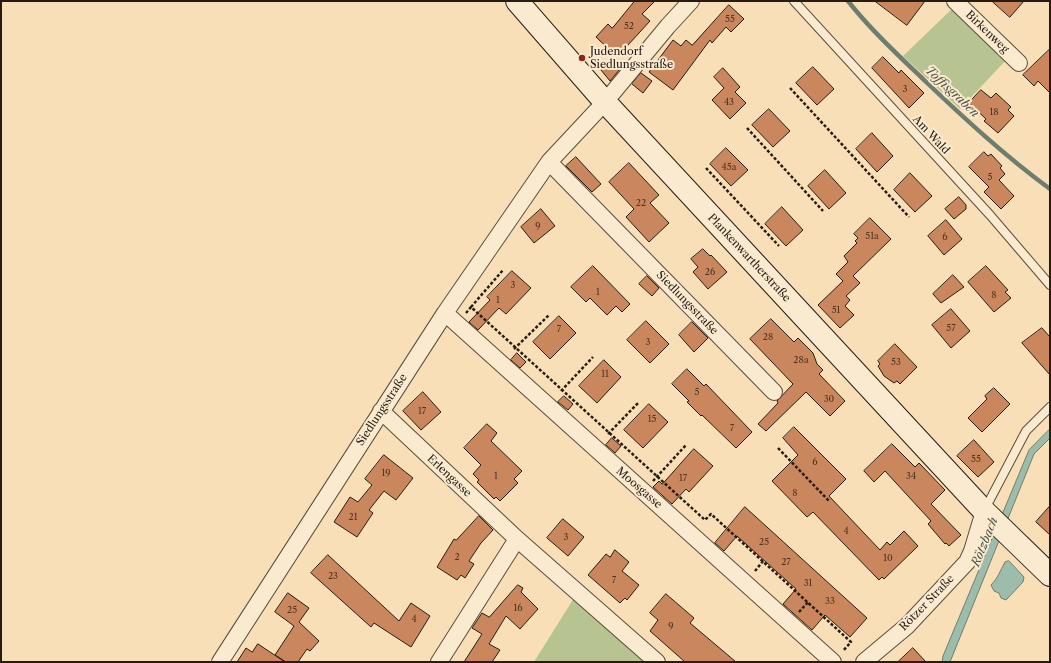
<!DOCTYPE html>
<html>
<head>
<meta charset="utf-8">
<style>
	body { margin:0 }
	#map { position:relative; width:1051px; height:663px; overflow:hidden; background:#f8dfb7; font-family:"Libre Caslon Text",serif }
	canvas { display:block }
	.frame { position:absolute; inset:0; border:2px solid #271c14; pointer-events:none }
</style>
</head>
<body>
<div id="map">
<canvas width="1051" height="663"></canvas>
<div class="frame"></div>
</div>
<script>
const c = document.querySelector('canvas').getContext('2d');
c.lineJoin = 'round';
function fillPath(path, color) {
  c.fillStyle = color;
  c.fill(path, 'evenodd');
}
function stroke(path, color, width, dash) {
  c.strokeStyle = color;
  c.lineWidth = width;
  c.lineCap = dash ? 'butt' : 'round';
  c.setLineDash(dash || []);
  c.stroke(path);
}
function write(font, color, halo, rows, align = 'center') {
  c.font = font + ' "Libre Caslon Text",serif';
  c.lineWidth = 4;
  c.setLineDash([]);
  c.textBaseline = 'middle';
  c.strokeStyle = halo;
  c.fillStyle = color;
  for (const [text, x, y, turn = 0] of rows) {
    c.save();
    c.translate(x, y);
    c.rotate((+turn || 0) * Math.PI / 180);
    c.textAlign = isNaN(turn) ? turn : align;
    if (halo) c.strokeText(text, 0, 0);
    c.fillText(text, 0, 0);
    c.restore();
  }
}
fillPath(new Path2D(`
	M955 6 1008 58 960 109 903 56Z
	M574 598 646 662H534Z`), '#b8c392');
const water = new Path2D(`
	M1050 429V438L1034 454 950 662H942L943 656 1029 450Z
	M1009 561 1024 577 1023 582 1006 600 1001 598 999 593 994 591 991 585C998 578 1000 571 1005 562Z`);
fillPath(water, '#9dbdac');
stroke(water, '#6e7d6f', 1);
stroke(new Path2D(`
	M848 1C871 30 897 54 924 80 964 118 1005 156 1050 189`), '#6e7d6f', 4.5);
const building = new Path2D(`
	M635 1H655L642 14 650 21 617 57 596 37 608 24 612 28Z
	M875 1H925L907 25Z
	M992 1H1024L1010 17Z
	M729 5 744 19 731 32 726 27 712 43 710 40 673 90 649 72 673 40 681 46 686 40 692 45Z
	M1050 49V93L1038 81 1034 86 1023 75Z
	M883 57 899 73 901 70 924 93 909 108 872 68Z
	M613 60 620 69 610 81 601 70Z
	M813 67 834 89 817 105 796 83Z
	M723 68 740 87 735 92 746 103 730 119 712 100 724 88 714 77Z
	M641 73 652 81 643 93 632 84Z
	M981 90 991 98 996 93 1011 107 1008 110 1014 116 998 133 984 121 986 119 969 103Z
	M769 109 790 131 773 147 752 125Z
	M872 133 893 156 877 172 856 149Z
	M726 148 748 170 731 186 710 164Z
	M984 152 988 156 991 154 1002 166 1000 168 1005 174 999 180 1014 196 1001 209 984 192 989 187 969 167Z
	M576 157 601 184 592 192 566 166Z
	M629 163 659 195 650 203 669 223 649 242 626 217 634 209 609 182Z
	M825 170 846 193 829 209 808 186Z
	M910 173 932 196 915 212 894 190Z
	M959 197 966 205V209L954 219 945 209Z
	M782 207 803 230 786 246 765 224Z
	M541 209 555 226 534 243 521 227Z
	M870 218 891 239 853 276 860 283 846 296 850 300 845 306 854 315 840 328 818 305 843 281 836 274 848 262 844 256 857 243 855 241 858 238 854 234Z
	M946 220 962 239 944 255 928 236Z
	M703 249 710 256 711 255 727 272 708 289 693 272 698 267 691 259Z
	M593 266 630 304 622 312 616 306 607 315 590 298 586 302 571 287Z
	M986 266 1008 290 1005 292 1011 298 994 312 968 282Z
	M512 271 531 288 506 314 499 308 478 330 469 322 490 300 487 297Z
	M953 275 964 287 941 303 933 294Z
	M647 276 659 288 652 296 639 284Z
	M951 309 970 331 951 348 932 325Z
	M559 316 576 333 550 359 533 342Z
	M771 319 794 342 798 338 813 353 817 364 823 370 819 374 845 401 830 416 806 392 766 431 758 424 778 403 777 401 793 384 750 339Z
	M646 321 669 344 650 363 627 340Z
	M692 322 708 338 694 352 679 335Z
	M1042 328 1050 337V375L1022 343Z
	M895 344 917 367 900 384 897 381 894 383 884 376 878 366 880 364 878 361Z
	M517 353 526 362 520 368 511 360Z
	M604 360 621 377 597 403 579 386Z
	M687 369 704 386 706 384 752 432 736 448 702 415 701 416 687 402 689 401 672 384Z
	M994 388 1010 404 982 432 968 418 987 399 985 396Z
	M423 392 441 412 421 430 403 411Z
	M564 396 573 404 568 410 558 402Z
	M649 404 668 422 643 448 624 430Z
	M487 424 497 433 491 441 522 471 514 479 518 483 500 501 496 497 494 499 477 482 479 480 473 474 481 465 464 448Z
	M794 427 846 479 829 496 880 550 887 542 890 545 904 531 918 546 884 579 882 577 879 580 813 512 807 517 772 481 798 455 783 438Z
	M612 438 621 446 615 453 606 445Z
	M974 440 994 462 978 477 957 456Z
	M892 444 915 467 919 463 945 490 931 504 961 535 949 546 946 543 945 544 928 524 931 521 885 471 874 482 864 471Z
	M694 449 713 466 689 492 686 489 672 504 653 487 659 481 662 484Z
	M384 455 413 478 396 500 384 491 369 510 373 513 357 537 334 522 350 497 358 502 372 485 365 479Z
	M1050 506V535L1036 522Z
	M745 507 867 618 850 637 825 615 812 630 783 604 796 589 737 536 724 551 715 543Z
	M479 516 493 530 481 543 469 561 474 564 465 578 461 575 457 580 437 567 454 539 456 540Z
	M563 519 584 537 568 556 547 538Z
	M615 550 629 562 622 571 639 585 627 600 625 598 620 603 588 575 606 554 610 557Z
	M328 555 399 621 411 603 430 616 411 647 374 623 371 627 311 573Z
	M518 585 523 588 521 592 538 609 520 629 506 616 489 644 500 650 492 662H464L482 634 472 628 482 613 489 617Z
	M288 593 309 608 299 622 319 641 310 651 307 649 298 662H286L275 655 294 626 275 612Z
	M666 594 694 618 690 623 736 662H685L650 631 658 620 650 613Z
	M258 644 285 662H237L246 648 252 652Z
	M913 648 926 662H898Z`);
fillPath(building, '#ca865d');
stroke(building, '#271c14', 1);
const lane = new Path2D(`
	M794 1 990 215 1050 285
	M984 511 1026 431 1050 407`);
const street = new Path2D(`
	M955 1 1019 63
	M549 162 774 392
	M445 313 833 662
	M381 411 517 539 657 662
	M220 662 445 313 549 162 605 102 668 26 691 1
	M439 662 517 539
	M864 662 907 626 967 562 972 551 984 511`);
const secondary = new Path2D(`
	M517 1 605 102 984 511 1050 575`);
stroke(lane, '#5b4d3d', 10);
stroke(street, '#5b4d3d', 18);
stroke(secondary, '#271c14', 24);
stroke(new Path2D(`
	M790 88 909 217
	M747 128 823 211
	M706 168 779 246
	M471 307 503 270
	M466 313 471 307 705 520 711 514 851 642 843 651
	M514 349 549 315
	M561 391 593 357
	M608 434 639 402
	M778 448 830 502
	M653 481 686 445
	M755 571 763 561
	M799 612 808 602`), '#271c14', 2.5, [3, 2]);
stroke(lane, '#faead0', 8);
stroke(street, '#faead0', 16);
stroke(secondary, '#faead0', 22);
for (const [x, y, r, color] of [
	[582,58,4,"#8f2418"]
]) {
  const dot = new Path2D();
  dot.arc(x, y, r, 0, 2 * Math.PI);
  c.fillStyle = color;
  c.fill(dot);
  stroke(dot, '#faead0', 1.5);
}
write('9px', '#503626', null, [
	["55",730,19],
	["52",629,26],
	["3",905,89],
	["43",729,102],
	["18",994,112],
	["45a",729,167],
	["5",990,177],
	["22",641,203],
	["9",538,226],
	["51a",872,236],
	["6",945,237],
	["26",710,272],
	["3",513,285],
	["1",598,292],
	["8",994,295],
	["1",498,300],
	["51",836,310],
	["57",951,328],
	["7",559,329],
	["28",768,337],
	["3",648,342],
	["28a",801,360],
	["53",896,362],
	["11",605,374],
	["5",697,392],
	["30",829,399],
	["17",422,411],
	["15",652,419],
	["7",732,428],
	["55",976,459],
	["6",815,462],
	["19",386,473],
	["1",496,476],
	["34",911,476],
	["17",683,478],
	["8",795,493],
	["21",353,517],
	["4",846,531],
	["3",566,537],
	["25",764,542],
	["2",457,557],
	["10",888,558],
	["27",786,562],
	["23",333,576],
	["7",614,580],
	["31",808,583],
	["33",830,601],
	["16",518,608],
	["25",292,610],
	["4",414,619],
	["9",671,626]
]);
write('11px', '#271c14', '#faead0', [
	["Birkenweg",987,32,44],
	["Am Wald",931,135,47],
	["Plankenwartherstraße",749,258,47],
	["Siedlungsstraße",687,303,46],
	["Siedlungsstraße",382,410,-57],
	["Erlengasse",449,476,43],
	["Moosgasse",639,488,41],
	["Rötzer Straße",927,603,-46]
]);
write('11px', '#271c14', '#faead0', [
	["Judendorf",590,52],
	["Siedlungsstraße",590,65]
], 'left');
write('italic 12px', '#505449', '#faead0', [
	["Toffisgraben",952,92,43],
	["Rötzbach",985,542,-68]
]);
</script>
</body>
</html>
